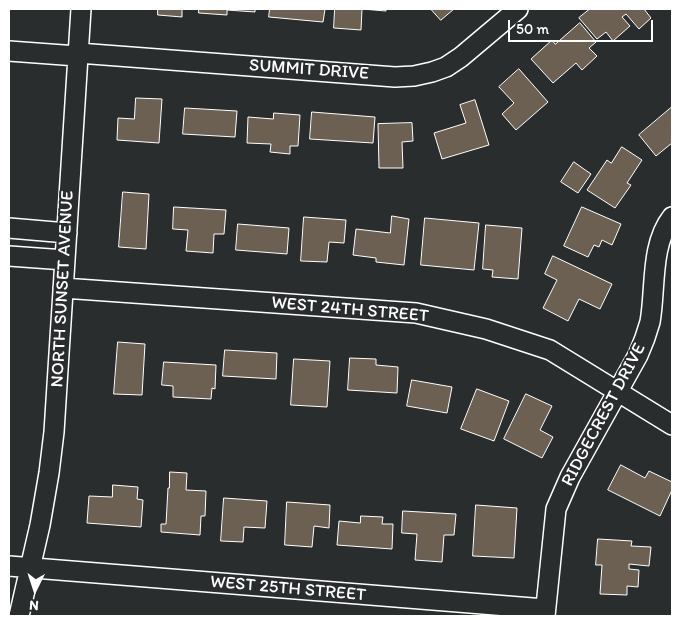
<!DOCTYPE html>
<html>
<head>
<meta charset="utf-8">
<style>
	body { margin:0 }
	#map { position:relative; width:681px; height:625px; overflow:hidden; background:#2a2d2e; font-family:Itim,sans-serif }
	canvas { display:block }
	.frame { position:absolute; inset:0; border:10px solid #fff; pointer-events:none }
	.north { position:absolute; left:10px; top:565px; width:50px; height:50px; -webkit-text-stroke:4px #2a2d2e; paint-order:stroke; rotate:184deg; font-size:14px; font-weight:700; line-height:20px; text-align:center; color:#fff }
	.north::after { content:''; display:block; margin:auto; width:18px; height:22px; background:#fff; clip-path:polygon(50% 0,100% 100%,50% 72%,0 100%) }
	.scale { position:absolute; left:508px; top:20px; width:145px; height:22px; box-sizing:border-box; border:2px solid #fff; border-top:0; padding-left:6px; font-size:15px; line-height:18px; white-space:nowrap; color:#fff; -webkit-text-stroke:4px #2a2d2e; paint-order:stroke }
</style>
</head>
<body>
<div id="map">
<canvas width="681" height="625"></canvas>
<div class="frame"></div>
<div class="north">N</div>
<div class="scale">50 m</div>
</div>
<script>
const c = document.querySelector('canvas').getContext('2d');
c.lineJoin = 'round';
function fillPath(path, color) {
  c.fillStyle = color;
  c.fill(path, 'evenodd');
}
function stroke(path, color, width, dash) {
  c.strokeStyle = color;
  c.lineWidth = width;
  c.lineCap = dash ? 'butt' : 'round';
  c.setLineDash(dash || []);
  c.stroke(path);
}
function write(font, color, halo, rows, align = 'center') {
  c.font = font + ' Itim,sans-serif';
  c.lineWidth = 4;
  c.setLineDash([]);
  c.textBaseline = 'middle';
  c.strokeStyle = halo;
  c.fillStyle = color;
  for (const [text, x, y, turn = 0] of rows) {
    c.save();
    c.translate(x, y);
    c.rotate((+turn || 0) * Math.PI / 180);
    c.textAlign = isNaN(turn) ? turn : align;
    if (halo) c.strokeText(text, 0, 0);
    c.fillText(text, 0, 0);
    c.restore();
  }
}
const building = new Path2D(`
	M158 9H182V17L158 15Z
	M199 9H255V12L227 10V15L199 13Z
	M270 9H325L323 22 269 17Z
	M335 9H386V11L362 9 361 30 334 28Z
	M431 9H454L441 20Z
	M590 9H644L651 18 639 29 626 14 622 17 630 26 613 41 606 32 597 39 579 18Z
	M580 23 596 42 589 48 597 56 582 70 576 63 553 83 531 59 552 40 555 44Z
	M519 69 548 102 516 130 502 114 514 103 499 87Z
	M136 98 162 99 159 143 117 140 118 118 134 119Z
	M475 100 489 145 442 159 434 133 466 123 460 105Z
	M672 107V143L656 156 639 135Z
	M185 108 237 111 235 137 183 134Z
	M312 112 375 117 373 143 310 139Z
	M274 113 300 115 298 146H290V154L270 152 271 144 247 143 248 117 273 119Z
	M412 123 413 141 402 142 403 168H379L378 124Z
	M622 147 642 160 627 183 631 185 615 208 587 190 607 160 611 163Z
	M574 162 591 174 578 193 561 182Z
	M123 192 149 194 146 249 119 247Z
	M174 207 226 210 224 234H214L213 253 186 251 188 230 173 229Z
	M582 207 621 224 612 245 602 240 599 247 594 245 588 257 564 246Z
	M392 216 409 219 404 265 376 262V258L353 255 356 229 390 233Z
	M304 217 346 220 344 243 329 242 327 262 301 261Z
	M425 218 479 223 474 270 421 265Z
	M238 224 289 228 287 254 236 250Z
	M486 225 522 228 518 279 492 277 493 270 483 269Z
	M553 256 612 284 600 309 579 299 568 321 543 308 557 280 545 274Z
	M118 342 145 344 142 395 114 394Z
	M225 350 277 353 276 379 223 376Z
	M350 358 376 359V365L398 367 397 393 348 390Z
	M294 359 330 361 327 407 291 405Z
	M164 362 216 365 215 389 212 388 211 399 173 397V386L162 385Z
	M412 380 452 387 447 413 407 406Z
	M477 389 509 401 494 441 461 429Z
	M526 394 552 406 540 430 553 437 542 458 504 439Z
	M621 465 645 478 649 471 672 482V490L660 516 608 490Z
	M170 472 187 473 186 490 206 491 205 516H201L200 535 161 532V524H166L168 488H169Z
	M113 485 138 487 137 499 143 500 141 527 87 523 89 496 112 497Z
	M224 498 267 501 265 528 244 527 243 542 221 541Z
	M287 502 330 505 329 528 314 526 312 547 285 545Z
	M476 505 517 508 514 558 473 556Z
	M403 511 456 514 454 535H444L442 562 415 560 417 534 402 533Z
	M361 516 383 517 382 524H393L392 549 337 545 339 521 360 523Z
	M598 539 632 541 631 546 651 547 649 566 629 564V569L639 570 638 587 627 586V595L600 594 602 565H596Z`);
fillPath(building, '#6b6052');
stroke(building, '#fff', 1);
const minor = new Path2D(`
	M9 51 77 56
	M78 53 395 77 414 76 432 72 446 67 461 57 518 9
	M9 228 67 233
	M9 256 65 260
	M63 288 416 313 486 329 550 350 672 425
	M9 566 545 609
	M19 616 40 525 49 473 54 432 81 9
	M545 616 556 509 570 477 638 355C643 344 647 333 650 322 656 289 650 245 672 217`);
stroke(minor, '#fff', 22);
stroke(minor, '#2a2d2e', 19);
write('18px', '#fff', '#2a2d2e', [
	["SUMMIT DRIVE",309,70,4],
	["NORTH SUNSET AVENUE",63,289,-87],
	["WEST 24TH STREET",350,310,5],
	["RIDGECREST DRIVE",604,415,-62],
	["WEST 25TH STREET",288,589,5]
]);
</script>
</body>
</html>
